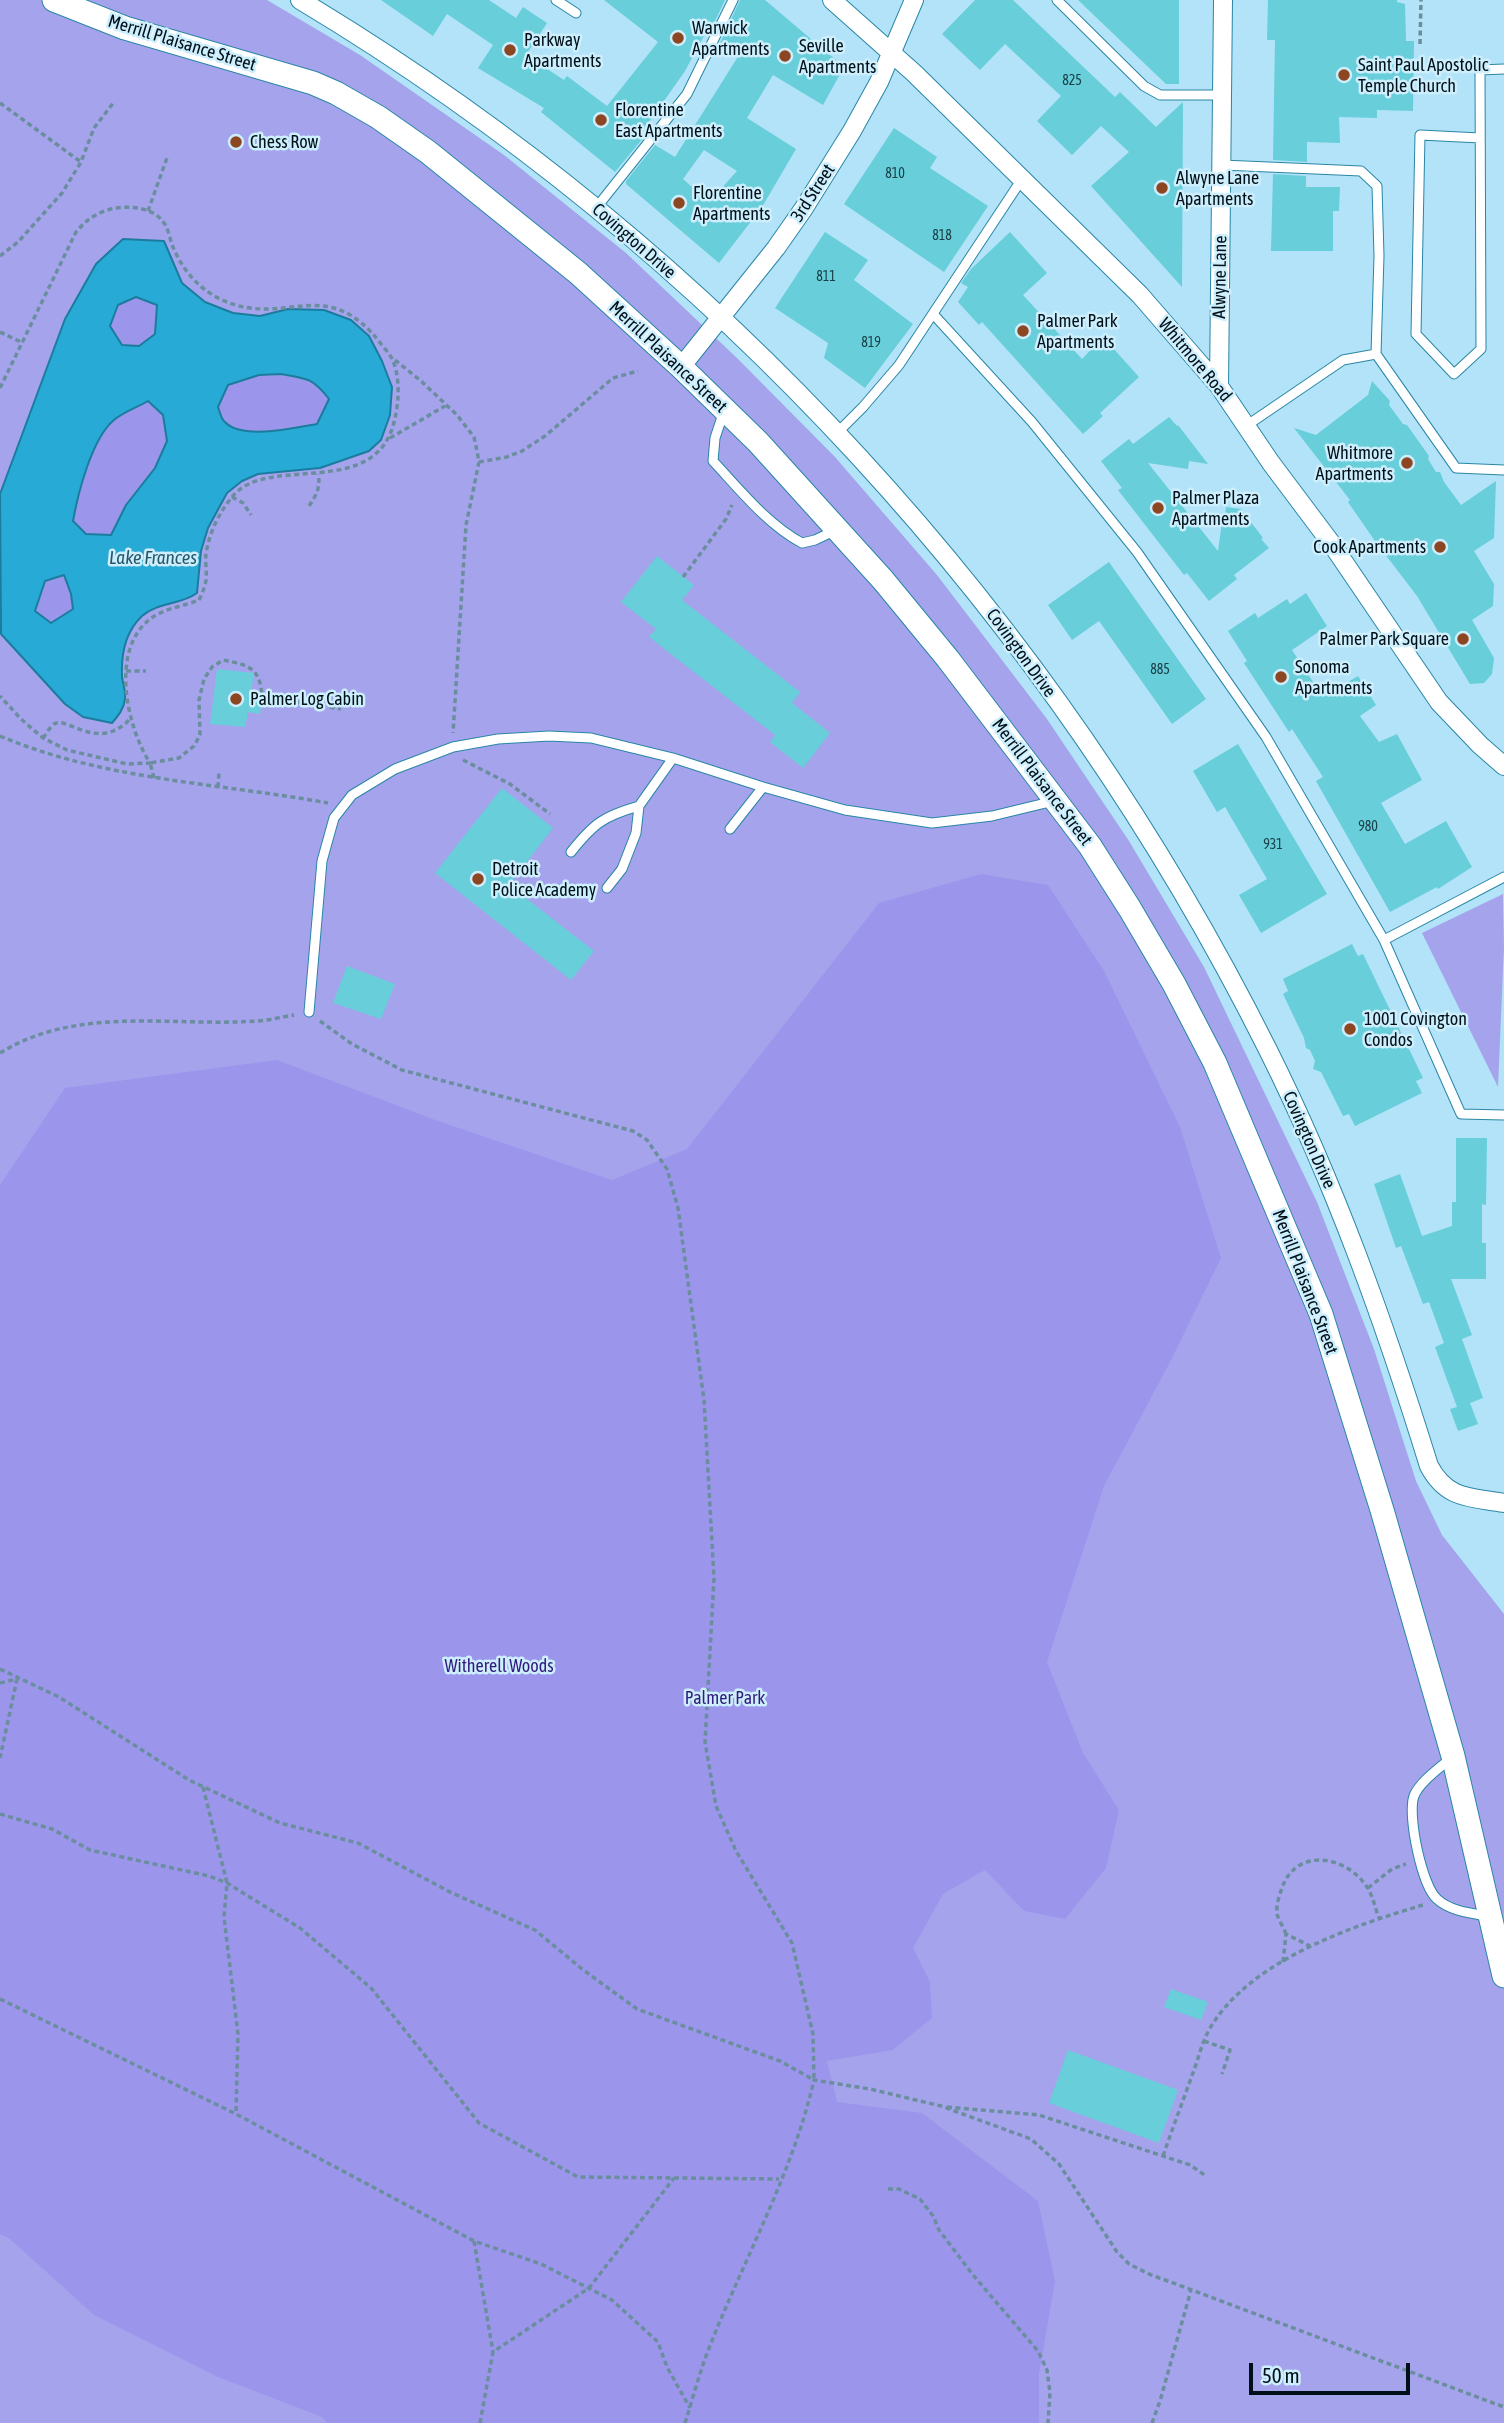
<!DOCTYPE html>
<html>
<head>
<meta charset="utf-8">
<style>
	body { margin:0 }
	#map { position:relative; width:1504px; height:2423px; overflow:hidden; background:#b2e3f8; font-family:"Asap Condensed",sans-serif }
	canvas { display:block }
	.scale { position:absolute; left:1249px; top:2363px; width:161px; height:32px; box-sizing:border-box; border:4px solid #001019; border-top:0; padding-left:9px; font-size:21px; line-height:24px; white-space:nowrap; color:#001019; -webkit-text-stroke:5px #cdeefc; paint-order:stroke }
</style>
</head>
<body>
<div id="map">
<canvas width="1504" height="2423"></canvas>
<div class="scale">50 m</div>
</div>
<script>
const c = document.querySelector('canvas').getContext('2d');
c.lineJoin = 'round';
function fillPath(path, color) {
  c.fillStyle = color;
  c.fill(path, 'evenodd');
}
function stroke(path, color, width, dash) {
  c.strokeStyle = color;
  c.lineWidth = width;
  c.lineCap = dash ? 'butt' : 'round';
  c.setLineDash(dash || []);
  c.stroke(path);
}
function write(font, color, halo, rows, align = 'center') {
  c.font = font + ' "Asap Condensed",sans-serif';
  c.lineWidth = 5;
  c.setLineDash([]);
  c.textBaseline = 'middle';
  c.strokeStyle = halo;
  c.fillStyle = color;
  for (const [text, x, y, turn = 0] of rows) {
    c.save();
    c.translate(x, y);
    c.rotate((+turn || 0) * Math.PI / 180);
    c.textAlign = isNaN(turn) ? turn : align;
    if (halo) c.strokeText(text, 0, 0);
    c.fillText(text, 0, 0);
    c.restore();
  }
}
fillPath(new Path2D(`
	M0 0H267L360 55 504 155 626 253 738 359 835 457 937 575 1047 719 1129 841 1204 967 1317 1202 1374 1349 1416 1481 1442 1535 1504 1614V2423H0Z
	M1503 894 1504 947 1498 1087 1422 933Z`), '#a6a3ed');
fillPath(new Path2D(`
	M136 296 157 305 155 334 139 346 122 345 110 327 118 305Z
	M280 374C306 378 313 378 329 399L317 425C295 428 241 440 225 423 221 419 220 412 218 407L228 385 259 375Z
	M148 401 163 414 167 441 155 468 126 505 111 535 86 534 73 521C78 493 92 438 114 420 123 412 138 407 148 401Z
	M64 575 71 594 73 609 51 623 35 611 45 581Z
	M981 874 1048 885 1104 971 1180 1127 1221 1258 1170 1362 1104 1486 1047 1662 1083 1753 1119 1810 1106 1868 1065 1919 1024 1911 985 1870 943 1894 913 1948 930 1982 932 2018 893 2050 827 2061 837 2102 922 2113 1038 2201 1055 2281 1039 2374V2423H327L322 2417 218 2377 94 2315 10 2239 0 2234V1185L65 1088 277 1060 438 1121 612 1180 687 1149 879 903Z`), '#9b96eb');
const water = new Path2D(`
	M123 239 164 241 182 283 205 302 233 313 260 316 288 309 324 310 351 320 369 336 382 361 392 387 390 415 381 440 369 451 320 468 258 474 242 481 227 493 208 528 201 551 197 593C181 605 158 602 142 616 125 632 121 656 122 677 123 684 126 692 125 699 124 709 118 716 112 723L83 717 65 704 1 634 0 494 65 319 96 264ZM136 297 157 305 155 334 139 346 122 345 110 326 118 305ZM281 374C306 378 313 378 329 399L317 424C295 428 241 440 225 422 221 419 220 412 218 407L228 385 259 375ZM148 401 163 415 167 441 155 468 126 505 111 535 86 534 73 521C78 493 92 438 114 420 123 412 138 407 148 401ZM64 575 71 594 73 609 51 623 35 611 45 581Z`);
fillPath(water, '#27aad5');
stroke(water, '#1b7c9d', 2);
fillPath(new Path2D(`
	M381 0H489L516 18 523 7 547 23 526 55 564 80 567 76 607 106 658 42 604 0H725L708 36 705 34 685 71 640 135 644 137 615 172 541 112 544 108 478 68 493 45 447 14 433 36Z
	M740 0H765L844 67 823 105 773 75 747 118 796 149 762 207 719 263 626 184V181L655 145 675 157 739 55 720 43ZM704 150 737 171 709 202 683 179Z
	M975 0H1013L1115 97 1120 92 1156 127 1183 102 1182 287 1091 186 1129 152 1101 126 1072 155 1037 121 1061 96 1005 44 980 70 942 34Z
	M1078 0H1179V84H1166Z
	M1268 0H1397V2L1405 4 1406 41H1414L1413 111 1377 110V118L1339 117 1340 143 1307 142V162L1273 160 1275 40H1267Z
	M894 128 937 157 930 168 988 206 944 272 844 204Z
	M1273 174 1306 176V187H1340L1339 211H1333V251H1271Z
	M825 232 868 260 854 280 913 324 865 388 824 358 828 343 775 308Z
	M1010 232 1047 273 1023 295 1082 359 1103 337 1139 377 1100 413 1103 416 1083 434 982 322 979 325 958 302 968 287 961 283 971 269Z
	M1372 381 1390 401 1389 405 1403 424 1407 425 1429 456 1428 459 1436 472H1440L1444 482 1461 505 1496 481 1494 538 1474 551 1494 584 1493 606 1472 620 1494 658 1492 674 1484 683 1470 684 1417 596 1375 541 1348 502 1350 500 1294 428 1316 435 1368 395Z
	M1169 417 1177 426 1178 425 1208 464 1189 461 1188 469 1148 463 1218 551 1223 515 1225 516 1226 507 1241 509 1263 538 1261 539 1269 548 1234 575 1237 579 1209 601 1187 573 1184 575 1118 490 1122 488 1101 461 1129 439 1133 444Z
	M657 556 694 585 682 600 800 692 792 703 830 733 803 768 770 742 775 735 649 637 656 629 621 602Z
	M1109 562 1206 699 1172 724 1099 621 1072 640 1048 605Z
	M1306 593 1327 626 1292 650 1323 697 1358 676 1376 705 1360 716 1379 742 1397 734 1422 780 1381 803 1405 844 1446 821 1472 867 1438 889 1437 887 1390 912 1316 781 1323 777 1292 729 1289 732 1244 663 1247 661 1228 631 1255 613 1258 618 1287 599 1290 604Z
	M217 669 254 673 251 694 262 696 260 714 248 712 245 727 210 724Z
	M1238 744 1327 894 1261 933 1239 895 1267 879 1225 807 1217 812 1193 771Z
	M502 788 553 828 509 885 594 951 571 980 435 873Z
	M1352 944 1358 956 1363 954 1423 1078 1416 1081 1422 1093 1355 1126 1349 1114 1343 1116 1321 1072 1313 1069 1315 1061 1310 1050 1306 1048 1304 1038 1283 994 1288 991 1283 979Z
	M347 966 395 984 381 1019 333 1003Z
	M1456 1138H1487L1486 1205 1482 1204V1243H1486V1279H1451L1472 1335 1462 1339 1483 1398 1470 1403 1478 1424 1458 1431 1450 1409 1457 1407 1435 1347 1444 1343 1429 1302 1423 1304 1401 1246 1396 1248 1374 1184 1400 1174 1422 1236 1452 1226V1202H1456Z
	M1171 1989 1208 2002 1201 2020 1164 2007Z
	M1068 2050 1178 2090 1159 2143 1049 2103Z`), '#67ceda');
const service = new Path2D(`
	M556 0 576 13
	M1057 0 1144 86 1160 95H1223
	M1480 138 1420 135 1416 334 1454 374 1481 349 1480 70 1504 69
	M1222 165 1361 171 1377 186 1379 256 1376 354 1456 468 1504 470
	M596 208 687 94 733 0
	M934 315 1032 422 1137 552 1266 737 1384 940 1504 877
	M724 411 715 438 713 461C740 490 767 524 802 543L815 540 836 530
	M1246 426 1343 360 1376 354
	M837 433 863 407 899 365 1022 179
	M730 829 763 787
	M571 852C594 823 604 816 639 806
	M607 888 622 869 636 833 639 806 673 758
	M1384 940 1461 1114 1504 1115
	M309 1012 322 861 334 818 352 795 395 769 453 747 498 739 549 736 591 738 673 758 763 787 845 810 932 823 992 816 1054 801
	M1452 1757C1440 1768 1420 1781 1414 1796 1407 1815 1422 1886 1437 1899 1450 1911 1470 1913 1487 1916`);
const minor = new Path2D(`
	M300 0C714 248 1052 618 1268 1050 1335 1184 1385 1324 1429 1466 1447 1500 1471 1497 1504 1503
	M832 0 914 73 1140 295 1219 386 1271 463 1331 543 1439 702 1480 745 1504 766
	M681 367 776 248 804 208 852 131 879 82 914 0
	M1219 386 1223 0`);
const tertiary = new Path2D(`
	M54 0 125 28 313 83 336 93 378 117 428 152 578 273 681 367 758 442 883 580 948 659 1090 846 1130 909 1174 984 1215 1063 1321 1314 1382 1510 1453 1756 1504 1976`);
stroke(service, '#2986a6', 11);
stroke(minor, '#2986a6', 20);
stroke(tertiary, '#2986a6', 25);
stroke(new Path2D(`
	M1420 44 1421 0
	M0 103 81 162
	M148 211 168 155
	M0 256 18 242 62 193 81 162 94 128 114 102
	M0 332 23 343
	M395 360 421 381 457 415 474 437 477 451 479 462 466 525 453 733
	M0 388 76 232C82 225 88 219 96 215 114 204 151 203 164 223 169 230 170 240 173 247 183 271 199 289 222 300 286 329 326 272 381 344 385 349 391 355 393 361 400 378 399 401 395 418 378 503 267 452 232 497 219 513 209 533 206 554 205 562 207 571 206 580 205 587 202 594 199 600 185 606 166 608 153 617 109 646 126 726 150 763L127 764 67 750 43 738 21 719 0 696
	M390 438 445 406
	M479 462 507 457 522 451 545 436 613 378 638 371
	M232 497 243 503 251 515
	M309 506C316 496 321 487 318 474
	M683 577 726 519 732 505
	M126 671H146
	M0 736C104 780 218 783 328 803
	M43 738C46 734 50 727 54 724 67 715 98 754 131 718
	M463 760 510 784 550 814
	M154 778 150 763 179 758 194 746 200 735 199 700 204 679 212 667 223 660C248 665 260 667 262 696L341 709
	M218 787 219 772
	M320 1021 352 1044 402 1070 633 1131 647 1140 667 1169 678 1208 704 1400 714 1578 705 1742 716 1806 736 1851 792 1943 813 2034 814 2080
	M0 1053C78 1005 171 1027 257 1021 270 1020 282 1017 294 1015
	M0 1669 59 1697 189 1780 280 1823 358 1843 450 1892 535 1930 582 1969 637 2009 780 2061 814 2080
	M0 1683 17 1679 0 1758
	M203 1787 227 1883 224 1917 238 2034 236 2113
	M0 1814 52 1829 90 1850 209 1876 227 1883 300 1928 371 1988 479 2123 578 2177 779 2179
	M1368 1888 1392 1869 1406 1864
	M1286 1934C1284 1928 1279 1921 1277 1914 1276 1906 1279 1896 1282 1888 1296 1847 1346 1855 1367 1887 1373 1896 1375 1908 1379 1918
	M1283 1962 1286 1934 1310 1946
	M0 1999 236 2114 474 2241 541 2264 612 2300 658 2342 667 2367 690 2408
	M1204 2041 1230 2050 1222 2074
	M947 2107 1039 2115 1190 2165 1206 2176
	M1163 2156C1173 2127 1184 2098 1194 2070 1199 2057 1202 2042 1209 2030 1248 1961 1352 1926 1423 1905
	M888 2189H899L920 2199 933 2216 939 2230 973 2275 1038 2351 1047 2370 1050 2393 1048 2423
	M474 2241 493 2352
	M480 2423 493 2352 589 2288 674 2178
	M685 2423C692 2401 698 2378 706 2356 741 2264 792 2176 814 2080L870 2089 941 2106 1031 2139 1059 2164 1117 2252 1129 2264 1149 2274 1504 2407
	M1152 2423 1160 2401 1191 2290`), '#6a8e9e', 3.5, [5, 3.5]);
stroke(service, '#fff', 9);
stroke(minor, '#fff', 18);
stroke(tertiary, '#fff', 23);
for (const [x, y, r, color] of [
	[678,38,7,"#8d4622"],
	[510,50,7,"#8d4622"],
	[785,56,7,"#8d4622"],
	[1344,75,7,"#8d4622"],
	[601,120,7,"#8d4622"],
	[236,142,7,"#8d4622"],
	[1162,188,7,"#8d4622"],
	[679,203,7,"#8d4622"],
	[1023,331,7,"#8d4622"],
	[1407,463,7,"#8d4622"],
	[1158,508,7,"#8d4622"],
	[1440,547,7,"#8d4622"],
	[1463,639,7,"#8d4622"],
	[1281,677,7,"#8d4622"],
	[236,699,7,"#8d4622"],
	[478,879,7,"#8d4622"],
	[1350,1029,7,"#8d4622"]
]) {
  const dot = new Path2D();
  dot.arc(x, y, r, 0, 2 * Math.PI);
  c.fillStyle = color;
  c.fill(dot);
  stroke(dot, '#cdeefc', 2.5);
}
write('14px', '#1a4049', null, [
	["825",1072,81],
	["810",895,174],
	["818",942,236],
	["811",826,277],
	["819",871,343],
	["885",1160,670],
	["980",1368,827],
	["931",1273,845]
]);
write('18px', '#001019', '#cdeefc', [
	["Warwick",692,28],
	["Apartments",692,49],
	["Parkway",524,40],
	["Apartments",524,61],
	["Seville",799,46],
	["Apartments",799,67],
	["Saint Paul Apostolic",1358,65],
	["Temple Church",1358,86],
	["Florentine",615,110],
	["East Apartments",615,131],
	["Chess Row",250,142],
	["Alwyne Lane",1176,178],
	["Apartments",1176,199],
	["Florentine",693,193],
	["Apartments",693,214],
	["Palmer Park",1037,321],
	["Apartments",1037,342],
	["Whitmore",1393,453,"right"],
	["Apartments",1393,474,"right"],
	["Palmer Plaza",1172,498],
	["Apartments",1172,519],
	["Cook Apartments",1426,547,"right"],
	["Palmer Park Square",1449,639,"right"],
	["Sonoma",1295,667],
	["Apartments",1295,688],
	["Palmer Log Cabin",250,699],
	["Detroit",492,869],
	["Police Academy",492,890],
	["1001 Covington",1364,1019],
	["Condos",1364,1040]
], 'left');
write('18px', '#001019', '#cdeefc', [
	["Merrill Plaisance Street",182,43,17],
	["3rd Street",813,193,-57],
	["Covington Drive",634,241,41],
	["Alwyne Lane",1220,277,-89],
	["Merrill Plaisance Street",668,357,43],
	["Whitmore Road",1195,360,50],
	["Covington Drive",1021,653,54],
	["Merrill Plaisance Street",1042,782,53],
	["Covington Drive",1309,1140,66],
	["Merrill Plaisance Street",1305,1282,69]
]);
write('18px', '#331b7d', '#cdeefc', [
	["Witherell Woods",499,1666],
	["Palmer Park",725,1698]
]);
write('italic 19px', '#255769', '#cdeefc', [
	["Lake Frances",153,558]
]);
</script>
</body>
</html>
